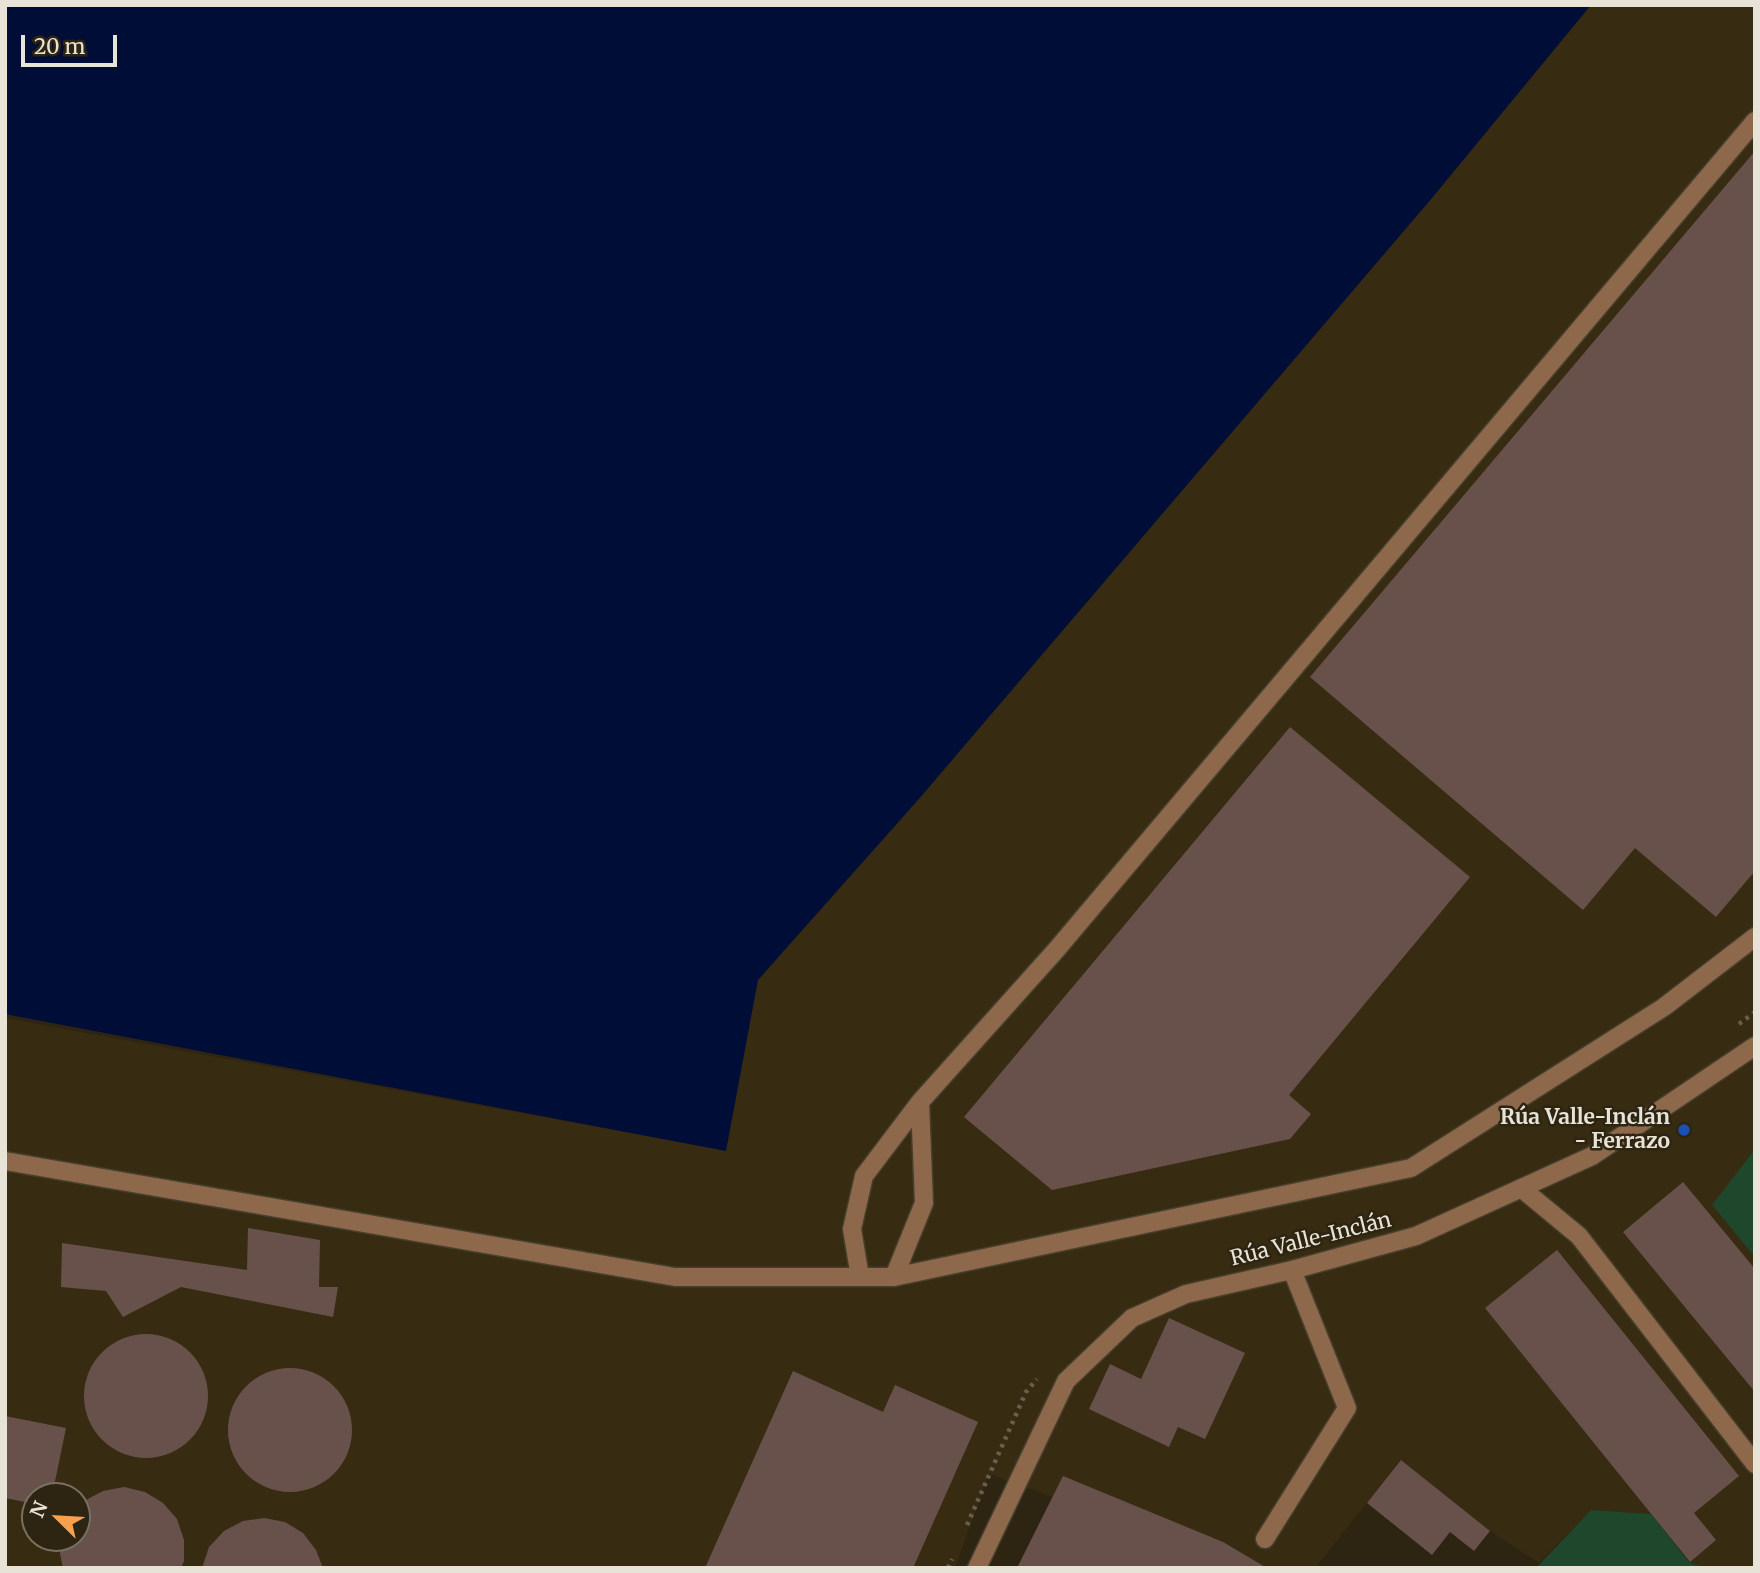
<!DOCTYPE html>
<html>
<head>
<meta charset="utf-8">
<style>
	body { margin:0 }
	#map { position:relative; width:1760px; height:1573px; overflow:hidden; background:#2d2412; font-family:Merriweather,serif }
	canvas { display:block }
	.frame { position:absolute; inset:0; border:7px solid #e8e3d7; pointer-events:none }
	.north { position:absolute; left:21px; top:1482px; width:70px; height:70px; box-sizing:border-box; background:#2d2412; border:2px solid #787061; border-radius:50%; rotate:294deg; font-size:19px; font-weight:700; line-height:28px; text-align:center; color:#e8e3d7 }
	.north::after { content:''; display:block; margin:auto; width:24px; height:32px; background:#f8a04b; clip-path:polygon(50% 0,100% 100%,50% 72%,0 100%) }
	.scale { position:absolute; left:21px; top:35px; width:96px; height:32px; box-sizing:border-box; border:4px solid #e8e3d7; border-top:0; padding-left:9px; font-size:21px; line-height:24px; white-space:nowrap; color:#e8e3d7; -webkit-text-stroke:5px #2d2412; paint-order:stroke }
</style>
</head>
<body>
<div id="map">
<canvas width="1760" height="1573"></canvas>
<div class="frame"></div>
<div class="north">N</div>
<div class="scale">20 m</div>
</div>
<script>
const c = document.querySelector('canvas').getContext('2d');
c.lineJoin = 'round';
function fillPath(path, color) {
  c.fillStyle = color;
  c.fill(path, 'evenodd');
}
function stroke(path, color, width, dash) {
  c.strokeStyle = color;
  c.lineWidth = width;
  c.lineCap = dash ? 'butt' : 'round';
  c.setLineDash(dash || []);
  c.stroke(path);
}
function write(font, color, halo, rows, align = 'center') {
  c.font = font + ' Merriweather,serif';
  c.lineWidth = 5;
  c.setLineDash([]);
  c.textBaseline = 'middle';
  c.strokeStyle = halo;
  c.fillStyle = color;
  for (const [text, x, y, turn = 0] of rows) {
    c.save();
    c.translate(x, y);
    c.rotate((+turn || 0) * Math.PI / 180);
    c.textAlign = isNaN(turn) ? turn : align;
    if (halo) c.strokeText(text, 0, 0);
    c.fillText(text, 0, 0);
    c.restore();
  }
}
fillPath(new Path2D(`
	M1580 5H1755V1149L1713 1205 1755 1257V1568H1704L1690 1562 1651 1514 1591 1510 1539 1563 1490 1531 1401 1460 1315 1568H1250L989 1474 955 1568H5V1018L695 1145 758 980ZM35 1496H77V1538H35Z`), '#372c12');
fillPath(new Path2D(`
	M1755 1149V1257L1712 1205Z
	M1591 1510 1651 1514 1689 1562 1704 1568H1536Z`), '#1e472c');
fillPath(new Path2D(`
	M5 5H1591L1432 198 918 800 758 980 726 1151 5 1014Z`), '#000d36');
fillPath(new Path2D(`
	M1755 151V871L1716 917 1635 848 1583 910 1310 677Z
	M1290 727 1470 877 1289 1095 1311 1114 1290 1139 1052 1190 964 1117Z
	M1683 1182 1755 1269V1392L1623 1232Z
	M248 1228 320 1240 319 1287H338L333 1317 181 1287 123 1317 106 1291 61 1287 62 1243 247 1270Z
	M1557 1250 1739 1476 1694 1513 1716 1540 1690 1562 1485 1308Z
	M1169 1318 1245 1353 1205 1439 1178 1427 1169 1447 1089 1409 1110 1364 1141 1379Z
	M84 1396a62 62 0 1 1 124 0a62 62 0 1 1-124 0Z
	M228 1430a62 62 0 1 1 124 0a62 62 0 1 1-124 0Z
	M793 1371 883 1412 895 1385 978 1422 913 1568H705Z
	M5 1416 66 1428 52 1496H35V1504L5 1498Z
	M1401 1460 1490 1531 1474 1551 1450 1532 1432 1555 1367 1503Z
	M1063 1476 1223 1542 1267 1568H1017Z
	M124 1487 145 1492 163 1503 177 1519 184 1540V1561L181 1568H63L60 1554 62 1538H77V1508L84 1501 103 1491Z
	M264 1518 285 1522 303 1533 316 1550 323 1568H202L209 1547 224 1531 243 1521Z`), '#68514b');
const minor = new Path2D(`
	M920 1102 1057 949 1755 121
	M5 1161 675 1277H894L1411 1168 1664 1007 1755 937
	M1521 1188 1579 1236 1755 1464
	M860 1277 852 1229 864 1176 920 1102 924 1203 894 1277
	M1265 1539 1347 1408 1292 1270
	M977 1568 1066 1381 1132 1318 1186 1294 1292 1270 1416 1236 1592 1156 1755 1046`);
stroke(minor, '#473f2e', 21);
stroke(new Path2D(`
	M1739 1024 1755 1012
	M967 1525 1026 1392 1037 1379
	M948 1568 952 1559`), '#675f4f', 4.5, [3.5, 5]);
stroke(minor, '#8d684a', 18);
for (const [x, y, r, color] of [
	[1684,1130,7,"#1a4fb4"]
]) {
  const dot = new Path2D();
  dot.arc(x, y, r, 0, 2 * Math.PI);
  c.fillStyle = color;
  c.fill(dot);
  stroke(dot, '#2d2412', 2.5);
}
write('bold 21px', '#e8e3d7', '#2d2412', [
	["Rúa Valle-Inclán",1670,1118],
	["- Ferrazo",1670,1142]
], 'right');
write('21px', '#e8e3d7', '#2d2412', [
	["Rúa Valle-Inclán",1311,1240,-14]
]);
</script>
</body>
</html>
